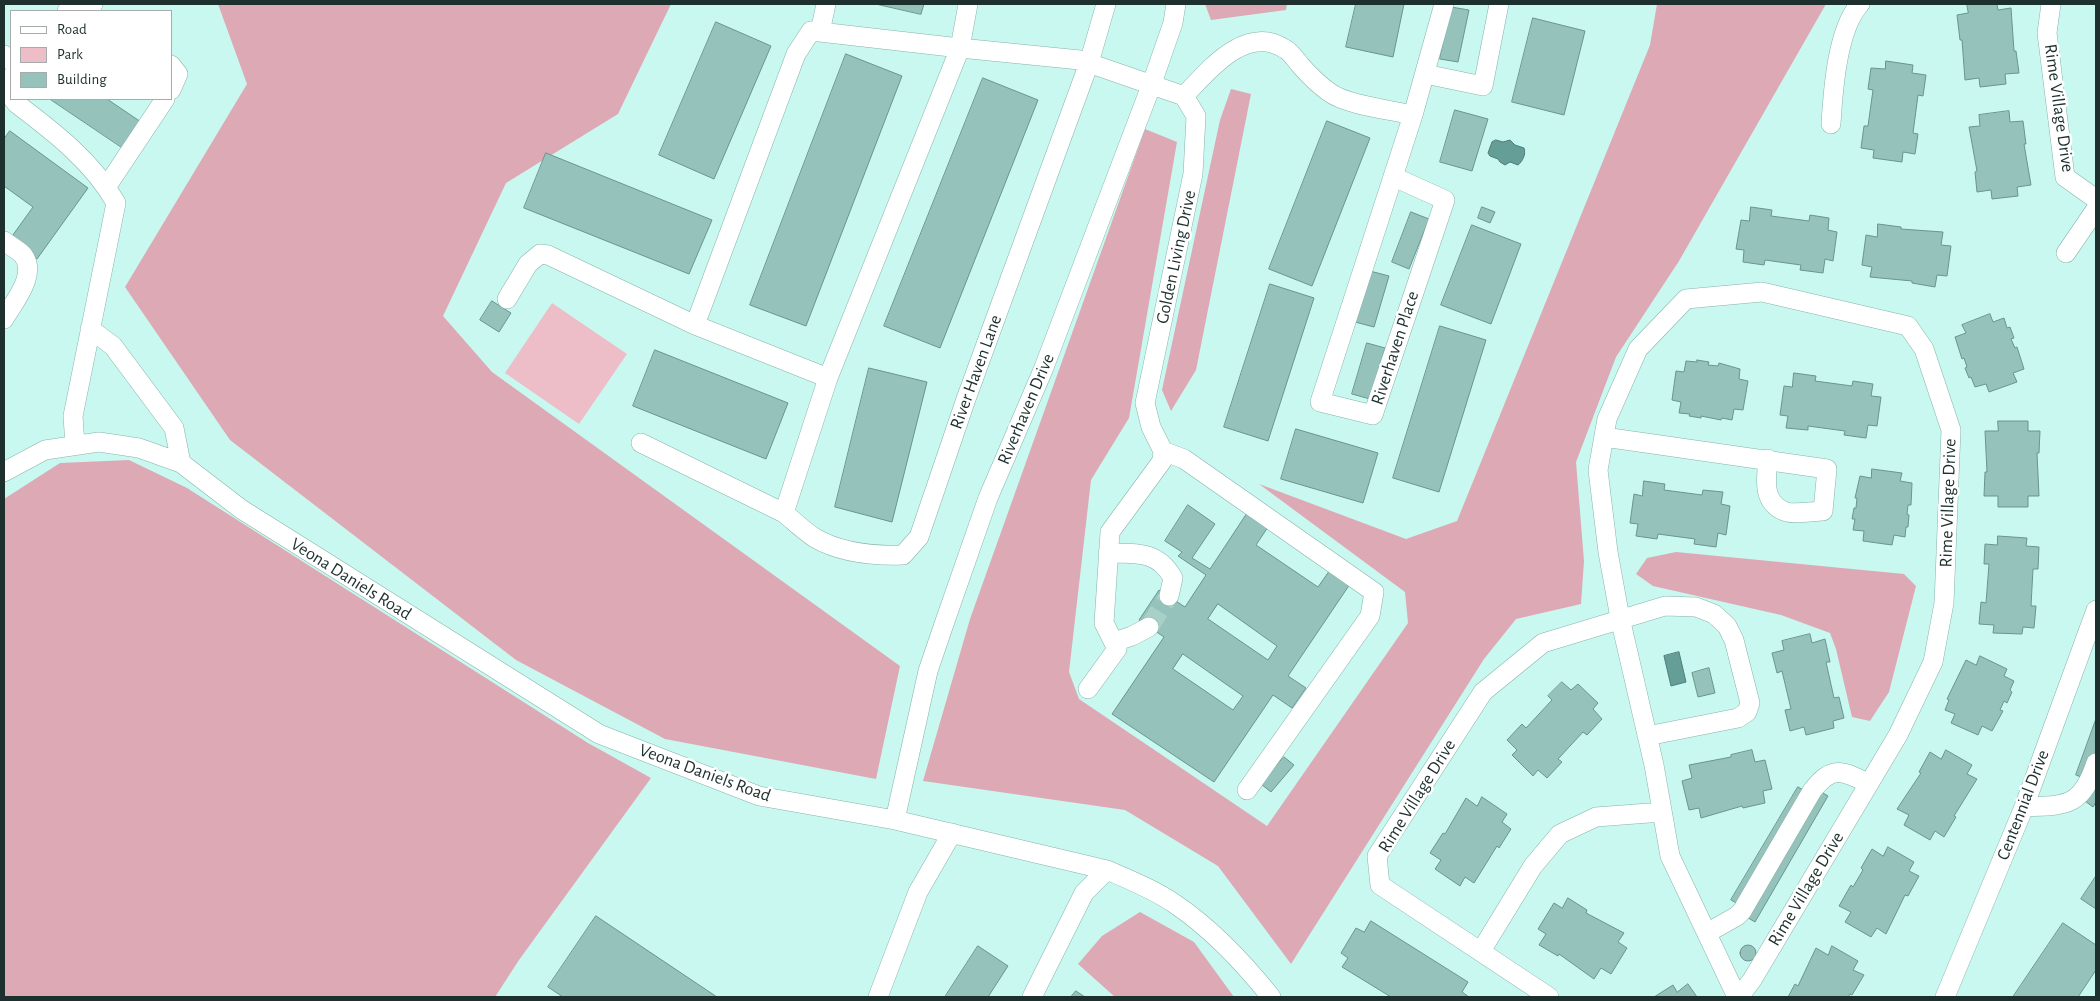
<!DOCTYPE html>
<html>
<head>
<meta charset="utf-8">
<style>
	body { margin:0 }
	#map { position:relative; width:2100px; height:1001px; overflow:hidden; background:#c9f8f0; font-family:"Alegreya Sans",sans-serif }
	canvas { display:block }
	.frame { position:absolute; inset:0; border:5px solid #1e302e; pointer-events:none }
	.legend { position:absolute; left:10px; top:10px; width:162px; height:90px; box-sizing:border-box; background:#fff; border:1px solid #a5acab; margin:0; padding:6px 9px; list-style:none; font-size:15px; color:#1e302e }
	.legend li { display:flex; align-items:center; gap:10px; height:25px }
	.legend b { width:25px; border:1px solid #a5acab }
</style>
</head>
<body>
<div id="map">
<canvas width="2100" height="1001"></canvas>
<div class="frame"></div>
<ul class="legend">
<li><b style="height:6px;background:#fff"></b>Road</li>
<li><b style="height:14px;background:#edbec8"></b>Park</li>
<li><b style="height:14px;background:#95c2bb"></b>Building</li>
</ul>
</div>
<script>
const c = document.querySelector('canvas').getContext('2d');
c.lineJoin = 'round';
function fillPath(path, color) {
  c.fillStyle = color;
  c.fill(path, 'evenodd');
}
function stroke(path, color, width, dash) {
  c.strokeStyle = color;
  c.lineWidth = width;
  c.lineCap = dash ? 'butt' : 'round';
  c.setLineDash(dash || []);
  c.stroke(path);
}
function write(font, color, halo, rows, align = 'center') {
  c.font = font + ' "Alegreya Sans",sans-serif';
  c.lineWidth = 5;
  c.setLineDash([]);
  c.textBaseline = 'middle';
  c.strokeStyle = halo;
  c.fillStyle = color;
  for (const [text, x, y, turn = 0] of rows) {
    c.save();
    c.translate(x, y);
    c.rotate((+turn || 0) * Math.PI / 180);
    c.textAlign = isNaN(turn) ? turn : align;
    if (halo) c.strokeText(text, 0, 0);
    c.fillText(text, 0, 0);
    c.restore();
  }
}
fillPath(new Path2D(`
	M552 303 627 354 579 424 505 373Z`), '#edbec8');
fillPath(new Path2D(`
	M218 4H671L618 114 506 183 443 316 492 372 900 666 876 779 665 739 516 660 230 440 125 287 247 84Z
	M1205 4H1287L1286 10 1211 20Z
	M1657 4H1826L1679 261 1616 357 1576 462 1584 561 1581 604 1516 619 1484 659 1291 964 1218 866 1125 810 923 781 970 619 1145 129 1177 142 1129 418 1091 480 1069 672 1079 699 1267 826 1408 623 1405 592 1259 484 1406 539 1457 521 1650 45Z
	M1231 89 1251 94 1196 370 1171 411 1162 390 1220 120Z
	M129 460 187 488 588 743 651 778 519 960 495 997H4V499L60 463Z
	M1676 552 1904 574 1916 586 1889 692 1870 721 1852 717 1836 649 1830 633 1781 615 1653 586 1636 574 1647 558Z
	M1140 912 1194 942 1234 997H1115L1078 964 1102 936Z`), '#dda9b4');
const water = new Path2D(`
	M1496 140 1503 142 1510 140 1515 145 1524 148C1526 154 1523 161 1518 165L1510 162 1505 165 1500 162 1498 159 1490 156 1488 153 1492 142Z
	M1679 652 1686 682 1671 686 1664 656Z`);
fillPath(water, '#649e96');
stroke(water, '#4f7d77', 1);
const building = new Path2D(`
	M876 4H924L921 14Z
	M1356 4H1404L1393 57 1346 47Z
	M1967 4H1997L1998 10 2011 8 2014 51H2016L2019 73 2005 74 2006 84 1980 87 1979 78 1965 80 1962 40H1960L1957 15 1968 13Z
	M1451 7 1469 10 1458 62 1440 59Z
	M1533 18 1585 31 1564 115 1512 102Z
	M716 22 771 46 714 179 659 155Z
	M846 54 902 76 806 326 750 305Z
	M1886 61 1913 65 1912 73 1926 75 1923 96 1918 95 1913 133 1918 134 1915 154 1903 152 1902 162 1873 158 1874 150 1861 148 1864 126H1868L1873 90 1868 89 1871 68 1885 69Z
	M983 78 1038 100 940 348 884 326Z
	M50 99H107L141 122 123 148Z
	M1455 110 1488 119 1472 171 1440 162Z
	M2009 111 2010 122 2023 121 2026 144H2024L2031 185 2017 187 2018 196 1992 199 1991 190 1977 192 1975 172 1977 171 1969 127 1980 126 1979 115Z
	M1327 121 1370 138 1312 286 1269 269Z
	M10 131 88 188 37 259 10 239 33 207 4 186V139Z
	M546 153 712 220 689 274 524 208Z
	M1482 207 1495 212 1490 223 1478 218Z
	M1751 207 1772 210 1771 216 1809 221 1810 215 1829 218 1828 230 1837 232 1833 261 1825 259 1823 273 1800 270 1801 265 1765 260 1764 265 1743 262 1744 250 1736 249 1741 220 1749 221Z
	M1411 212 1429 219 1409 269 1392 262Z
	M1878 224 1901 227V229L1943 232 1941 245 1951 246 1947 276 1937 275 1935 287 1912 283V281L1870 277 1872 267 1862 265 1866 235 1877 237Z
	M1472 225 1521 244 1491 324 1441 305Z
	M1370 271 1389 276 1374 327 1355 322Z
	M1270 284 1314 298 1268 441 1224 427Z
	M492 301 511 313 499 332 480 320Z
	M1990 314 1993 322 2004 318 2007 328 2010 327 2014 338 2011 339 2015 348 2017 347 2024 369 2013 373 2017 382 1989 392 1986 384 1975 387 1971 377 1969 378 1965 368 1967 367 1964 358 1962 359 1955 337 1966 333 1962 325Z
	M1440 326 1486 340 1439 492 1393 478Z
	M1367 343 1385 348 1370 399 1352 394Z
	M655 350 788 403 766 459 633 406Z
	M1697 360 1709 362 1708 365 1718 366 1719 363 1740 369 1739 379 1748 381 1743 410 1734 409 1732 420 1722 418 1721 420 1701 416V418L1689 416 1690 414 1679 413 1681 402 1672 400 1676 371 1684 372 1686 361 1697 362Z
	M869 368 927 382 892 522 835 507Z
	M1794 373 1816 376 1815 381 1852 386 1853 381 1873 384 1871 396 1881 397 1877 426 1868 425 1866 438 1844 435 1845 431 1808 426V430L1786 428 1788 416 1780 415 1784 386 1792 387Z
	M1998 421H2028V431H2040L2039 453H2037L2039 496H2028V507H1998V496H1984L1985 472H1987L1985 431H1998Z
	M1296 429 1378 453 1363 503 1281 479Z
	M1872 469 1902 473 1900 481 1912 483 1911 505H1908L1907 514 1909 515 1908 527H1906L1905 537 1894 535 1892 545 1863 541 1864 531 1853 530 1855 519H1852L1854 508H1856L1857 498H1855L1860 476 1871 478Z
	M1644 481 1665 484 1664 490 1702 495 1703 490 1723 492 1721 504 1730 506 1726 535 1718 533 1716 547 1694 544 1695 539 1658 534 1657 539 1636 536 1638 524 1630 523 1634 494 1642 496Z
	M1188 505 1215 524 1192 558 1210 569 1247 513 1268 527 1256 545 1318 587 1330 570 1350 584 1288 676 1306 688 1292 708 1273 695 1214 782 1112 714 1164 637 1139 620 1159 590 1185 607 1206 575 1178 556 1182 552 1165 541ZM1218 604 1277 646 1268 660 1208 619ZM1183 654 1243 696 1233 710 1173 669Z
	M1998 536 2027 538 2026 546 2039 547 2038 569H2033L2031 606H2036L2034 628 2023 627 2022 634 1993 633 1994 625 1979 624 1981 602 1986 603 1989 564H1984L1985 544 1997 545Z
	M1810 634 1812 643 1825 639 1830 662H1826L1834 698 1839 697 1844 718 1833 721 1834 728 1806 735 1804 727 1790 731 1785 710 1791 709 1782 671 1777 673 1772 653 1784 650 1782 641Z
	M1980 656 2007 669 2004 676 2014 681 2010 690 2012 692 2007 703 2004 701 2000 710 2003 711 1992 731 1982 726 1978 735 1951 723 1955 714 1945 710 1949 700 1947 699 1966 660 1976 665Z
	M1709 668 1715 693 1698 697 1692 673Z
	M1562 682 1571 690 1578 684 1598 703 1593 709 1602 719 1587 735 1583 732 1558 759 1562 762 1547 778 1538 770 1533 776 1512 755 1517 750 1507 740 1522 724 1526 728 1552 700 1548 696Z
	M2096 719V751L2086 779 2076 775Z
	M1752 750 1755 762 1765 760 1772 789 1763 791 1765 803 1743 808 1742 806 1701 818 1699 808 1689 810 1682 781 1692 778 1689 765 1731 757V755Z
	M1946 750 1972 765 1967 774 1977 779 1954 816 1956 817 1944 837 1935 831 1930 840 1904 825 1909 815 1897 809 1921 773 1919 772 1930 752 1941 759Z
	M1284 757 1294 765 1271 792 1261 784Z
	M2096 783V802L2093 807 2085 801Z
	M1798 787 1807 792 1740 905 1731 900Z
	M1818 790 1828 796 1755 922 1745 916Z
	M1482 797 1507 814 1502 822 1511 829 1499 848 1497 846 1474 883 1465 877 1460 886 1435 869 1441 860 1430 853 1443 833 1445 834 1466 798 1477 806Z
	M1888 847 1914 862 1909 871 1919 876 1908 896 1905 895 1886 934 1877 928 1871 937 1845 922 1851 912 1839 906 1851 885 1853 887 1863 870 1861 868 1872 849 1883 856Z
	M2096 876V909L2081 899Z
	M1568 898 1587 910 1586 913 1624 933 1618 942 1627 948 1611 974 1601 968 1594 979 1559 954 1558 956 1539 945 1546 934 1538 929 1554 903 1562 908Z
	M596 916 717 997H563L548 987Z
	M1371 921 1468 982 1462 992 1469 997H1391L1342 967 1348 958 1341 953 1356 928 1364 932Z
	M2063 923 2096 945V970L2078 997H2013Z
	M1740 953a8 8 0 1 1 16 0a8 8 0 1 1-16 0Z
	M978 946 1008 966 988 997H945Z
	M1832 946 1858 961 1853 970 1864 975 1852 995 1850 994 1848 997H1788L1795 984 1798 986 1816 948 1828 955Z
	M1688 984 1697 997H1654L1673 985 1677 992Z
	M1076 991 1085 997H1071Z`);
fillPath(building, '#95c2bb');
stroke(building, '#69958f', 1);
stroke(new Path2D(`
	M1149 627 1169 596`), '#a7d0c9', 19, [19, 9]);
const minor = new Path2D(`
	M968 4 960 48 1080 60 1184 96 1196 116 1193 174 1145 403 1151 427 1163 451
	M2051 4 2047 33 2065 177 2096 199
	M67 11 71 7 79 4 89 10 93 4
	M820 32 826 4
	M4 55 11 61
	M171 65 178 74 171 90
	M1425 74 1483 86 1499 4
	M11 77C7 83 7 90 11 96
	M1184 96C1208 71 1246 23 1285 49 1291 52 1296 60 1301 66 1309 75 1319 85 1329 92 1346 105 1391 110 1413 115
	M13 99 17 104C54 132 93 162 116 203L73 416 75 445
	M1831 124C1833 91 1837 29 1860 4
	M1394 177 1445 200 1373 415 1320 402 1413 115 1444 4
	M107 186 165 99
	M4 241C9 245 18 250 23 255 38 275 13 303 4 319
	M2066 253 2096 209
	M507 299 528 264 540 254 548 255 695 325 828 378
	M90 329 113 346 174 428 181 463
	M1604 437 1827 469 1823 511C1814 511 1791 515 1784 511 1762 502 1766 478 1768 459
	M641 443 784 513 828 378 960 48 811 31 796 54 695 325
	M1163 451 1184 459 1374 592 1370 616 1247 790
	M4 472 45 450 99 442 139 448 181 463 241 509 599 734 759 796 895 820 1107 870C1130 880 1155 890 1175 904 1212 929 1243 962 1271 997
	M784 513C794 521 804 531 815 538 841 553 873 556 903 555L919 537 966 399 1089 63 1106 4
	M1108 553C1137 553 1158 551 1173 578L1169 596
	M1114 642 1132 636 1149 627
	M1088 689 1117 649 1104 623 1110 532 1162 461 1163 451
	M2024 807C2066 805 2081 808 2096 763
	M895 820 928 671 943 627 988 498 1043 370 1151 86 1173 23 1176 4
	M1707 933 1737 916 1742 911 1812 791C1832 765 1842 770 1869 784
	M1481 951 1533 866 1560 834 1596 817 1662 812
	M878 997 918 892 952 833
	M1032 997 1084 893 1107 870
	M1549 997 1380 885 1377 856 1483 692 1543 643 1665 606 1696 607 1714 614 1727 626 1734 640 1750 703 1747 712 1738 718 1647 736
	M1737 997 1670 856 1654 765 1620 618 1608 552 1598 470 1607 419 1638 349 1686 299 1762 292 1908 326 1924 349 1951 430 1944 603 1933 662 1898 735 1752 980 1739 997
	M1945 997 2024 807 2096 610`);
stroke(minor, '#86b3ac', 20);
stroke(minor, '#fff', 19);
write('18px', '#1e302e', '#fff', [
	["Rime Village Drive",2059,108,82],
	["Golden Living Drive",1176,257,-78],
	["Riverhaven Place",1395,348,-72],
	["River Haven Lane",976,372,-70],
	["Riverhaven Drive",1026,409,-67],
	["Rime Village Drive",1948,503,-88],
	["Veona Daniels Road",351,579,32],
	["Veona Daniels Road",705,773,20],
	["Rime Village Drive",1417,796,-58],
	["Centennial Drive",2023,805,-69],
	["Rime Village Drive",1806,889,-59]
]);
</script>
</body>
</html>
